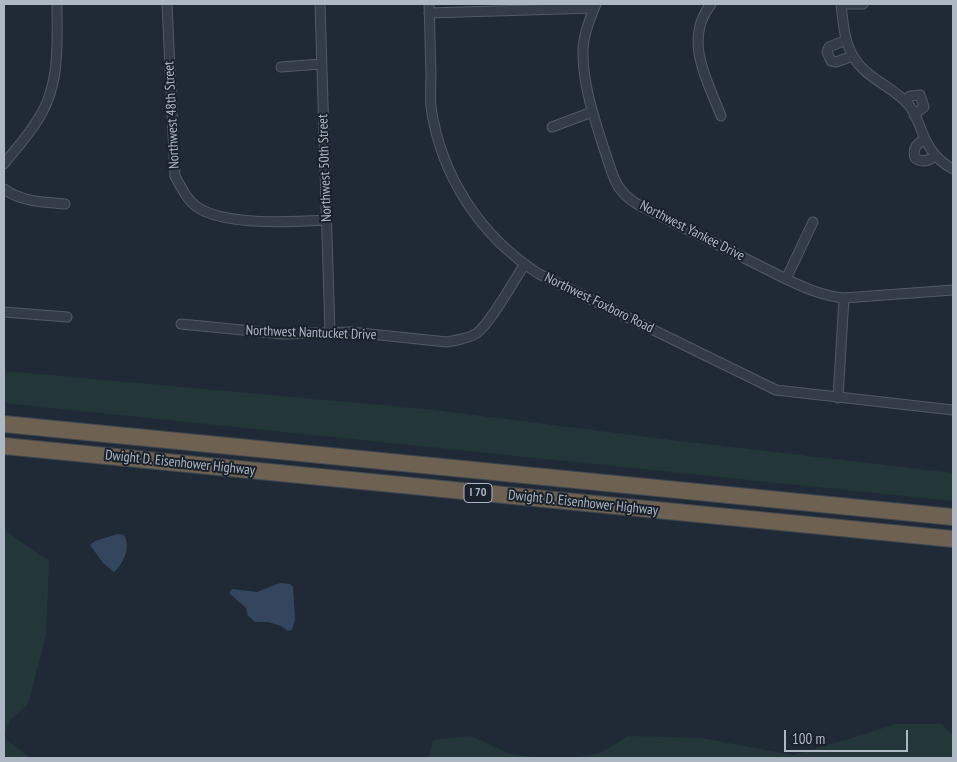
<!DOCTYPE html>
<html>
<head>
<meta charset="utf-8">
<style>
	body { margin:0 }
	#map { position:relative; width:957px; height:762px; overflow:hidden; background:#202a36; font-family:"PT Sans Narrow",sans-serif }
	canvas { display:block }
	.frame { position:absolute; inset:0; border:5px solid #aeb7c4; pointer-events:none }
	.scale { position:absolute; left:784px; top:730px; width:124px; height:22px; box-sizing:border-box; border:2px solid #aeb7c4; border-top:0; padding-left:6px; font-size:15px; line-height:18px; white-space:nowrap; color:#aeb7c4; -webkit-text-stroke:4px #19212b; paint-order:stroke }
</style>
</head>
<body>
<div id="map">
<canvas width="957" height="762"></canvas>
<div class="frame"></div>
<div class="scale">100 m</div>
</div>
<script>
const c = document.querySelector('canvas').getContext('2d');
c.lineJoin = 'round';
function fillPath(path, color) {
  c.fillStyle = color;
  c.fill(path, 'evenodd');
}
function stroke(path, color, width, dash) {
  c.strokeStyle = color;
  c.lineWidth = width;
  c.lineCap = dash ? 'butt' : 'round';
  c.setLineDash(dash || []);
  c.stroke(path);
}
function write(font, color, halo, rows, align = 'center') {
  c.font = font + ' "PT Sans Narrow",sans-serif';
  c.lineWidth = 4;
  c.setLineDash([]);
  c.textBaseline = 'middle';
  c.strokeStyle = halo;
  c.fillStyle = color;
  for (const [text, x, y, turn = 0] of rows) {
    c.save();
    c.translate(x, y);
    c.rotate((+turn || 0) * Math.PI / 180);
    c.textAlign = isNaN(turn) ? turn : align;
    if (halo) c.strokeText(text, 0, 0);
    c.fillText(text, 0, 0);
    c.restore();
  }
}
fillPath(new Path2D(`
	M4 371 425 409 680 441 953 473V501L4 403Z
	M4 530 49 561 46 635 28 704 10 720 4 734Z
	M896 724H942L953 736V758H574L600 753 628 736 701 738 793 755 852 738Z
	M471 736 510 754 537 758H429L433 740Z
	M4 738 30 758H4Z`), '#233738');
fillPath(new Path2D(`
	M118 534 124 535C131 547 124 563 114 572L103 563 90 545 95 541Z
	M280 583 290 584 293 587 295 619 292 630 288 631 281 626 268 622H255L248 616 246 608 229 593 232 589 257 592Z`), '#34465e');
const minor = new Path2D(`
	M167 4 175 176C181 187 187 200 197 207 225 226 293 222 326 220
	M320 4 330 333
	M429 4C430 27 430 49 431 72 431 84 430 96 431 107 441 176 480 236 539 274L776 390 953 410
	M596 4C590 18 584 33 583 48 582 82 593 114 603 146 608 159 611 174 618 186 623 194 629 199 637 204L786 279C805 288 823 296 844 298L953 290
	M711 4C683 40 707 79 721 116
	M841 4C843 21 844 41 853 56 865 78 892 86 908 104 913 109 916 118 919 124 926 144 934 159 953 169
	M841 4H863
	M429 13 594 8
	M846 40 829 47 827 52 831 61 836 62 853 56
	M281 67 321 64
	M905 101 910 96 920 95 924 107 914 115
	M552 127 592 112
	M925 139C917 144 912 148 915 158 922 163 929 161 935 156
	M4 164C14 151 26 138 35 124 61 88 57 45 57 4
	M4 189C22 202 43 202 65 204
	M786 279 813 222
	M4 312 67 317
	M181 324 283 334 351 332 447 342C457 340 468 339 477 333 491 322 514 281 524 265
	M838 398 844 298`);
const motorway = new Path2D(`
	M4 424 953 517
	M4 446 953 539`);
stroke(minor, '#515a65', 11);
stroke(motorway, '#3e4751', 18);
stroke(minor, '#333c47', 9);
stroke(motorway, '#6d6151', 16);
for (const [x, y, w] of [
	[478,493,28]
]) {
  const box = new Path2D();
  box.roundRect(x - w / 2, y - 9.5, w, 19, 4);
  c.fillStyle = '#19212b';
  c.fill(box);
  stroke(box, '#aeb7c4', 1);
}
write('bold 12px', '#aeb7c4', null, [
	["I 70",478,493]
]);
write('14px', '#aeb7c4', '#19212b', [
	["Northwest 48th Street",172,115,-93],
	["Northwest 50th Street",325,168,-92],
	["Northwest Yankee Drive",692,231,27],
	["Northwest Foxboro Road",599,303,26],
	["Northwest Nantucket Drive",311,333,2],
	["Dwight D. Eisenhower Highway",180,463,6],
	["Dwight D. Eisenhower Highway",583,503,6]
]);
</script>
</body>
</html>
